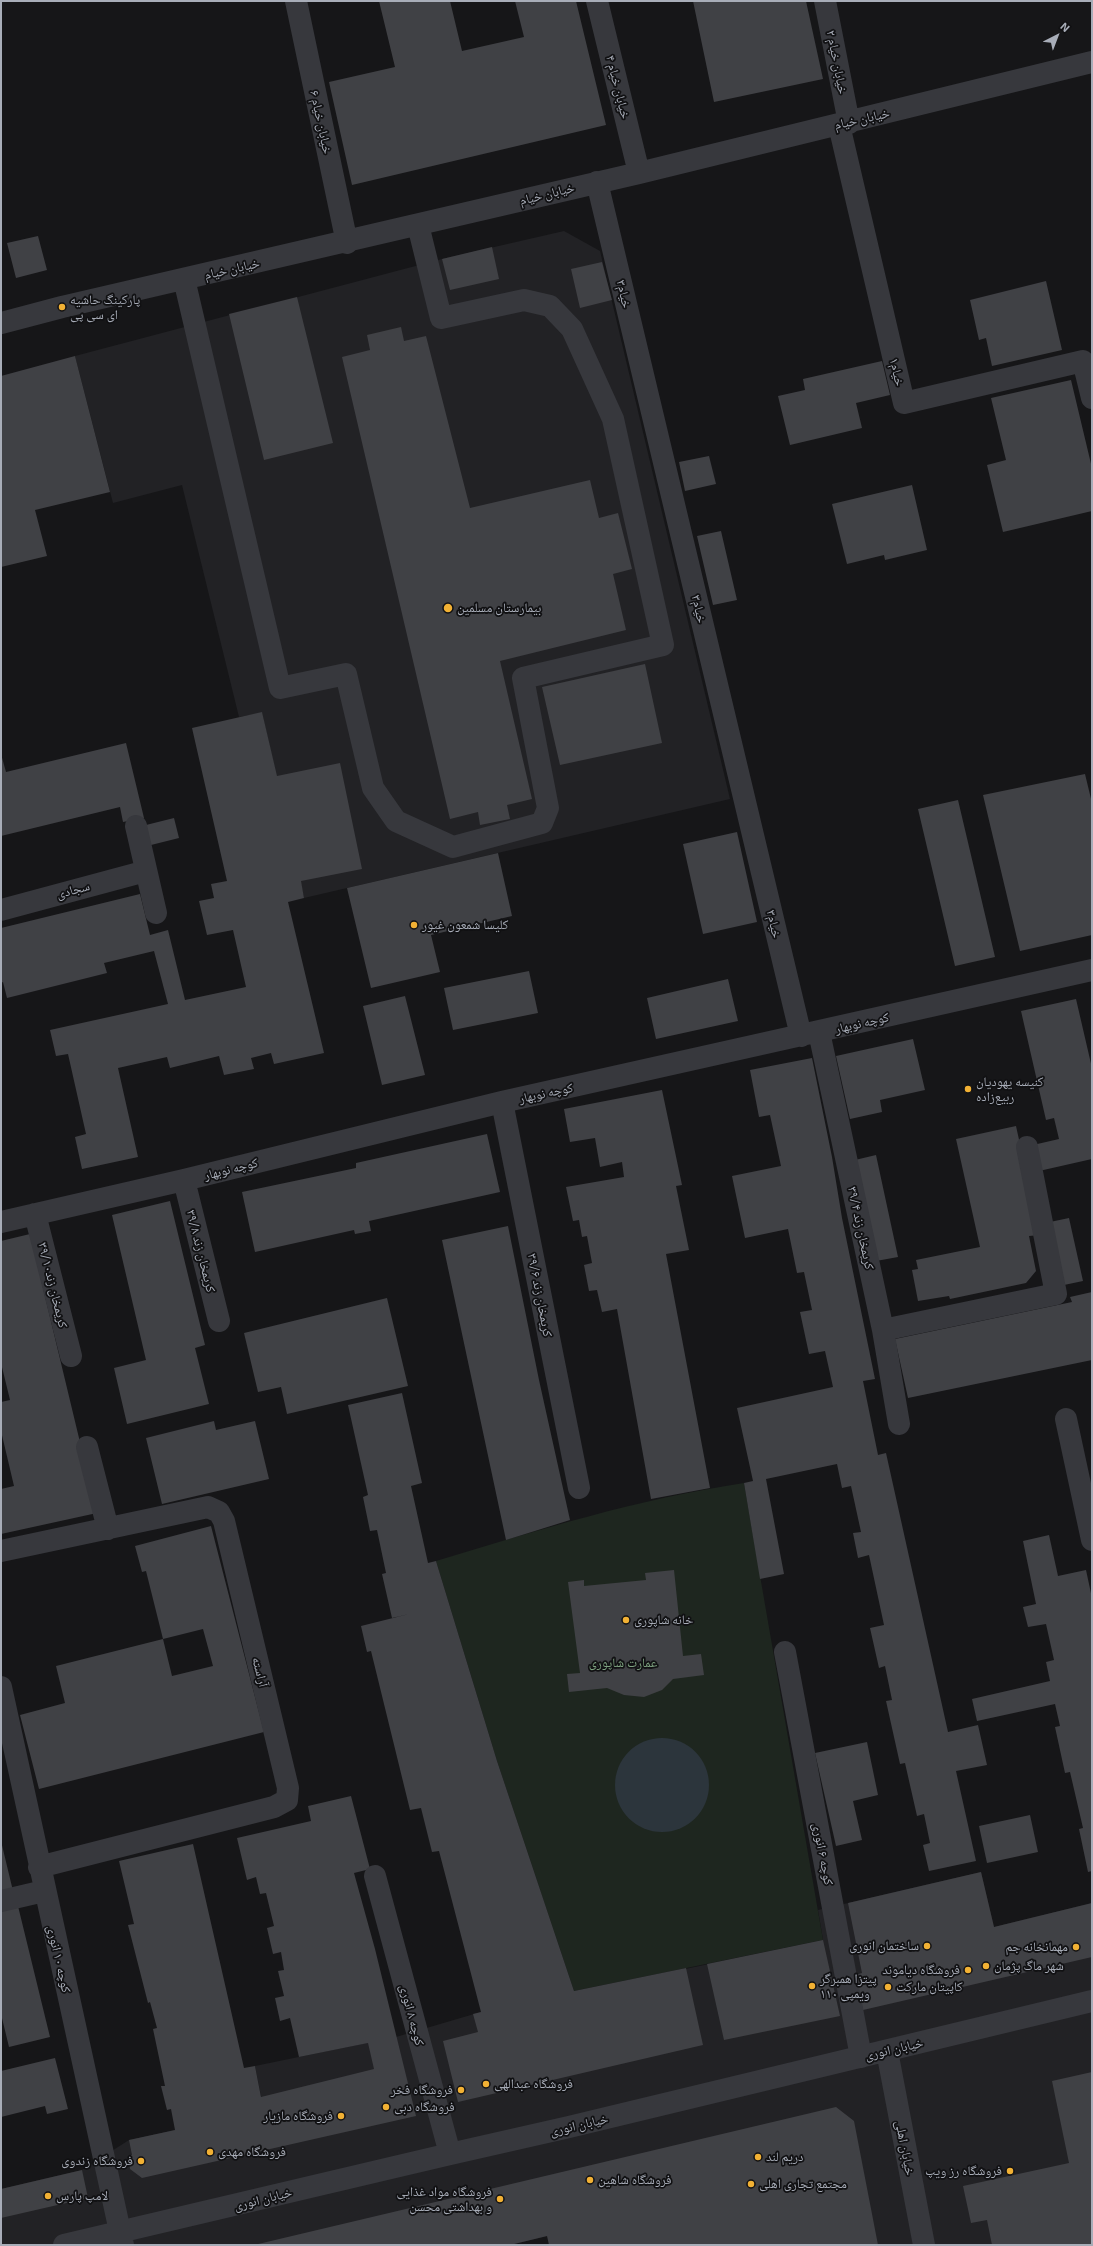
<!DOCTYPE html>
<html>
<head>
<meta charset="utf-8">
<style>
	body { margin:0 }
	#map { position:relative; width:1093px; height:2246px; overflow:hidden; background:#161618; font-family:"Exo 2",sans-serif }
	canvas { display:block }
	.frame { position:absolute; inset:0; border:2px solid #a8adb8; pointer-events:none }
	.north { position:absolute; left:1037px; top:16px; width:40px; height:40px; -webkit-text-stroke:3px #111113; paint-order:stroke; rotate:42deg; font-size:11px; font-weight:700; line-height:16px; text-align:center; color:#a8adb8 }
	.north::after { content:''; display:block; margin:auto; width:14px; height:18px; background:#a8adb8; clip-path:polygon(50% 0,100% 100%,50% 72%,0 100%) }
</style>
</head>
<body>
<div id="map">
<canvas width="1093" height="2246"></canvas>
<div class="frame"></div>
<div class="north">N</div>
</div>
<script>
const c = document.querySelector('canvas').getContext('2d');
c.lineJoin = 'round';
function fillPath(path, color) {
  c.fillStyle = color;
  c.fill(path, 'evenodd');
}
function stroke(path, color, width, dash) {
  c.strokeStyle = color;
  c.lineWidth = width;
  c.lineCap = dash ? 'butt' : 'round';
  c.setLineDash(dash || []);
  c.stroke(path);
}
function write(font, color, halo, rows, align = 'center') {
  c.font = font + ' "Exo 2","Noto Naskh Arabic",sans-serif';
  c.lineWidth = 3.5;
  c.setLineDash([]);
  c.textBaseline = 'middle';
  c.strokeStyle = halo;
  c.fillStyle = color;
  for (const [text, x, y, turn = 0] of rows) {
    c.save();
    c.translate(x, y);
    c.rotate((+turn || 0) * Math.PI / 180);
    c.textAlign = isNaN(turn) ? turn : align;
    if (halo) c.strokeText(text, 0, 0);
    c.fillText(text, 0, 0);
    c.restore();
  }
}
fillPath(new Path2D(`
	M564 231 600 251 730 799 304 898 262 713 239 717 182 485 113 503 75 356 442 259Z
	M981 1872 994 1927 1092 1903V2245H654L644 2213 510 2245H1V2189L82 2170 129 2140 264 2111 255 2066 396 2037 481 2012 823 1940 818 1910Z`), '#222225');
fillPath(new Path2D(`
	M744 1483 823 1940 574 1991 497 1761 436 1561C538 1530 638 1499 744 1483Z`), '#1e261f');
fillPath(new Path2D(`
	M615 1785a47 47 0 1 1 94 0a47 47 0 1 1-94 0Z`), '#2c353c');
fillPath(new Path2D(`
	M379 1H450L462 51 524 37 515 1H576L606 125 352 185 329 82 395 67Z
	M693 1H806L823 79 714 102Z
	M38 236 47 270 16 278 7 243Z
	M492 247 499 279 450 290 442 259Z
	M602 262 612 300 580 308 571 269Z
	M1046 281 1062 350 992 366 986 338 979 340 970 300Z
	M297 297 333 443 264 460 229 314Z
	M401 327 404 341 426 336 470 508 590 480 599 518 618 513 632 569 613 574 626 630 500 661 532 799 507 805 510 819 480 825 478 812 450 819 342 357 370 350 367 335Z
	M75 356 110 492 35 510 47 556 1 567V376Z
	M882 361 890 395 856 403 862 428 790 445 778 396 805 390 803 379Z
	M1071 380 1092 468V511L1003 532 987 465 1006 460 991 398Z
	M709 456 716 484 685 491 679 462Z
	M912 485 927 550 885 560 884 555 847 564 832 504Z
	M721 531 737 600 713 605 697 536Z
	M645 664 662 743 560 765 542 687Z
	M262 712 277 776 340 763 362 869 301 881 304 898 288 902 324 1053 274 1064 271 1053 251 1058 254 1069 224 1075 219 1056 170 1068 167 1057 118 1068 138 1157 82 1169 75 1137 86 1134 68 1054 56 1056 50 1030 168 1004 154 951 104 963 107 973 7 998 3 982 1 983V928L140 894 150 935 168 930 185 1000 246 987 233 930 207 935 199 901 214 898 211 884 227 881 192 728Z
	M126 743 144 818 123 822 120 807 1 836V754L6 772Z
	M1085 774 1092 803V935L1020 951 983 795Z
	M958 800 995 957 955 966 918 809Z
	M174 818 179 838 151 845 146 825Z
	M737 832 757 922 703 934 683 844Z
	M498 853 512 916 431 935 440 972 371 988 347 888Z
	M529 971 538 1013 453 1030 444 988Z
	M728 979 738 1021 656 1039 647 998Z
	M405 996 425 1075 382 1085 363 1006Z
	M1076 999 1092 1068V1159L1039 1171 1033 1145 1059 1139 1054 1118 1046 1120 1021 1011Z
	M913 1039 925 1090 880 1100 882 1112 850 1119 836 1056Z
	M812 1058 832 1157 842 1218 875 1379 863 1381 878 1455 886 1453 948 1732 978 1725 987 1765 956 1771 976 1861 929 1871 923 1845 930 1843 924 1814 917 1816 905 1763 900 1764 886 1701 892 1700 885 1666 879 1668 870 1628 884 1625 869 1555 858 1558 853 1533 861 1532 851 1486 842 1488 837 1464 766 1479 784 1574 760 1579 744 1483 753 1481 737 1408 833 1387 825 1351 809 1354 800 1312 812 1310 804 1272 797 1273 788 1229 745 1238 732 1176 781 1166 770 1115 759 1117 750 1070Z
	M662 1090 682 1185 676 1186 689 1250 666 1254 710 1488 651 1499 617 1309 602 1312 597 1290 589 1291 584 1265 592 1263 587 1236 582 1237 579 1220 573 1221 566 1187 624 1177 622 1162 600 1167 595 1138 570 1142 564 1109Z
	M1016 1126 1040 1235 1029 1236 1036 1271 1026 1283 950 1299 949 1296 918 1301 912 1270 918 1269 916 1260 980 1247 956 1139Z
	M487 1134 500 1192 369 1221 371 1231 355 1234 354 1230 255 1252 242 1192 356 1168V1163Z
	M876 1155 898 1257 876 1261 855 1160Z
	M170 1201 205 1345 195 1348 209 1404 127 1424 114 1368 146 1360 112 1215Z
	M1069 1218 1083 1281 1064 1285 1050 1222Z
	M508 1226 539 1380 570 1520 506 1540 442 1240Z
	M30 1234 97 1513 1 1534V1489L14 1486 1 1431V1402L10 1400 1 1363V1241Z
	M1092 1292V1360L908 1398 895 1339 1072 1302 1070 1297Z
	M387 1298 408 1386 287 1414 281 1387 258 1392 244 1333Z
	M402 1393 422 1483 411 1486 428 1563 436 1561 497 1761 574 1991 686 1968 703 2045 458 2102 443 2041 478 2032 473 2014 481 2012 439 1851 432 1852 421 1808 410 1810 371 1651 367 1652 361 1626 409 1614 392 1618 382 1574 386 1573 377 1530 370 1531 363 1497 368 1495 348 1405Z
	M214 1421 216 1430 255 1421 269 1479 162 1504 146 1438Z
	M211 1526 264 1732 39 1789 20 1715 65 1703 56 1666 163 1639 172 1676 213 1666 203 1629 163 1639 146 1571 142 1572 135 1546Z
	M1049 1535 1058 1576 1086 1570 1092 1598V1871L1088 1872 1079 1829 1083 1828 1070 1772 1065 1773 1055 1727 1060 1726 1055 1704 977 1721 972 1699 1050 1681 1046 1662 1054 1660 1046 1624 1028 1627 1023 1607 1036 1604 1023 1541Z
	M674 1570 683 1656 701 1654 704 1675 673 1679 662 1690 644 1697 624 1695 607 1688 569 1692 567 1674 580 1673 568 1582 584 1580V1586L646 1580 645 1573Z
	M867 1742 878 1795 853 1801 862 1840 836 1846 815 1753Z
	M351 1796 370 1869 354 1873 375 1949 416 2116 142 2178 130 2169 128 2156 132 2155 129 2140 175 2130 171 2109 167 2110 161 2086H165L153 2029 157 2028 150 2002 148 2003 128 1925 134 1924 119 1861 193 1844 244 2068 255 2066 261 2097 374 2069 368 2043 299 2057 290 2018 280 2021 275 1998 284 1996 278 1971 284 1970 281 1952 273 1954 267 1928 274 1926 266 1893 260 1894 256 1877 247 1880 237 1838 311 1821 308 1806Z
	M1030 1815 1038 1852 987 1863 979 1826Z
	M1 1841 13 1891 1 1894Z
	M981 1872 994 1927 1092 1903V1957L863 2010 855 1975 862 1973 848 1903Z
	M17 1902 50 2037 9 2047 1 2014V1905Z
	M823 1940 840 2016 724 2040 707 1964Z
	M55 2058 68 2109 47 2114 45 2106 1 2117V2071Z
	M1092 2072V2245H992L987 2220 971 2223 963 2186 1069 2163 1052 2081Z
	M836 2107 854 2121 878 2245H549L547 2236 510 2245H254Z
	M82 2170 88 2198 1 2218V2189Z`), '#404145');
stroke(new Path2D(`
	M296 1 347 243
	M597 1 639 173
	M825 1 849 123
	M839 125 904 403 1083 361 1092 398
	M597 182 801 1036
	M184 279 280 688 346 674 373 788 396 821 453 847 542 823 548 808 523 678 663 645 613 419 572 329 550 306 524 300 441 318 418 225
	M1 323 62 307 639 173 1092 62
	M136 826 156 913
	M1 910 146 871
	M819 1032 883 1330 899 1424
	M502 1102 579 1488
	M184 1180 219 1321
	M35 1214 71 1356
	M1 1222 184 1180 502 1102 1092 970
	M883 1330 1056 1294 1027 1147
	M1066 1419 1092 1540
	M87 1447 108 1529
	M1 1551 208 1507 219 1512 224 1521 288 1788 287 1800 274 1807 39 1867
	M785 1652 861 2057
	M1 1687 123 2245
	M375 1876 450 2154
	M1 1901 44 1891
	M887 2051 924 2245
	M64 2245 450 2154 569 2127 1092 2001`), '#37383d', 22);
for (const [x, y, r, color] of [
	[62,307,4,"#f2b134"],
	[448,608,5,"#f2b134"],
	[414,925,4,"#f2b134"],
	[968,1089,4,"#f2b134"],
	[626,1620,4,"#f2b134"],
	[927,1946,4,"#f2b134"],
	[1076,1947,4,"#f2b134"],
	[986,1966,4,"#f2b134"],
	[968,1970,4,"#f2b134"],
	[812,1986,4,"#f2b134"],
	[888,1987,4,"#f2b134"],
	[486,2084,4,"#f2b134"],
	[461,2090,4,"#f2b134"],
	[386,2107,4,"#f2b134"],
	[341,2116,4,"#f2b134"],
	[210,2152,4,"#f2b134"],
	[758,2157,4,"#f2b134"],
	[141,2161,4,"#f2b134"],
	[1010,2171,4,"#f2b134"],
	[590,2180,4,"#f2b134"],
	[751,2184,4,"#f2b134"],
	[48,2196,4,"#f2b134"],
	[500,2199,4,"#f2b134"]
]) {
  const dot = new Path2D();
  dot.arc(x, y, r, 0, 2 * Math.PI);
  c.fillStyle = color;
  c.fill(dot);
  stroke(dot, '#111113', 1.5);
}
write('13px', '#a8adb8', '#111113', [
	["خیابان خیام ۲",837,62,79],
	["خیابان خیام ۴",618,87,76],
	["خیابان خیام",862,119,-13],
	["خیابان خیام ۶",321,122,78],
	["خیابان خیام",547,194,-14],
	["خیابان خیام",232,269,-13],
	["خیام۳",624,294,77],
	["۱خیام",897,372,77],
	["خیام۳",699,609,77],
	["سجادی",73,890,-15],
	["خیام۳",774,924,77],
	["کوچه نوبهار",862,1023,-13],
	["کوچه نوبهار",546,1093,-12],
	["کوچه نوبهار",231,1169,-14],
	["کریمخان زند ۳۹/۴",861,1228,78],
	["کریمخان زند ۳۹/۸",201,1251,76],
	["کریمخان زند۳۹/۱۰",53,1285,76],
	["کریمخان زند ۳۹/۶",540,1295,79],
	["آراسته",260,1672,76],
	["کوچه ۶ انوری",823,1854,79],
	["کوچه ۱۰ انوری",59,1959,77],
	["کوچه ۸ انوری",412,2015,75],
	["خیابان انوری",894,2049,-13],
	["خیابان انوری",579,2125,-13],
	["خیابان اهلی",905,2148,79],
	["خیابان انوری",263,2199,-14]
]);
write('13px', '#a8adb8', '#111113', [
	["پارکینگ حاشیه",70,300],
	["ای سی پی",70,315],
	["بیمارستان مسلمین",457,608],
	["کلیسا شمعون غیور",422,925],
	["کنیسه یهودیان",976,1082],
	["ربیع‌زاده",976,1097],
	["خانه شاپوری",634,1620],
	["ساختمان انوری",919,1946,"right"],
	["مهمانخانه جم",1068,1947,"right"],
	["شهر ماگ پژمان",994,1966],
	["فروشگاه دیاموند",960,1970,"right"],
	["پیتزا همبرگر",820,1979],
	["ویمپی ۱۱۰",820,1994],
	["کاپیتان مارکت",896,1987],
	["فروشگاه عبدالهی",494,2084],
	["فروشگاه فخر",453,2090,"right"],
	["فروشگاه دبی",394,2107],
	["فروشگاه مازیار",333,2116,"right"],
	["فروشگاه مهدی",218,2152],
	["دریم لند",766,2157],
	["فروشگاه زندوی",133,2161,"right"],
	["فروشگاه رز ویپ",1002,2171,"right"],
	["فروشگاه شاهین",598,2180],
	["مجتمع تجاری اهلی",759,2184],
	["فروشگاه مواد غذایی",492,2192,"right"],
	["و بهداشتی محسن",492,2207,"right"],
	["لامپ پارس",56,2196]
], 'left');
write('13px', '#7fa381', '#111113', [
	["عمارت شاپوری",623,1663]
]);
</script>
</body>
</html>
